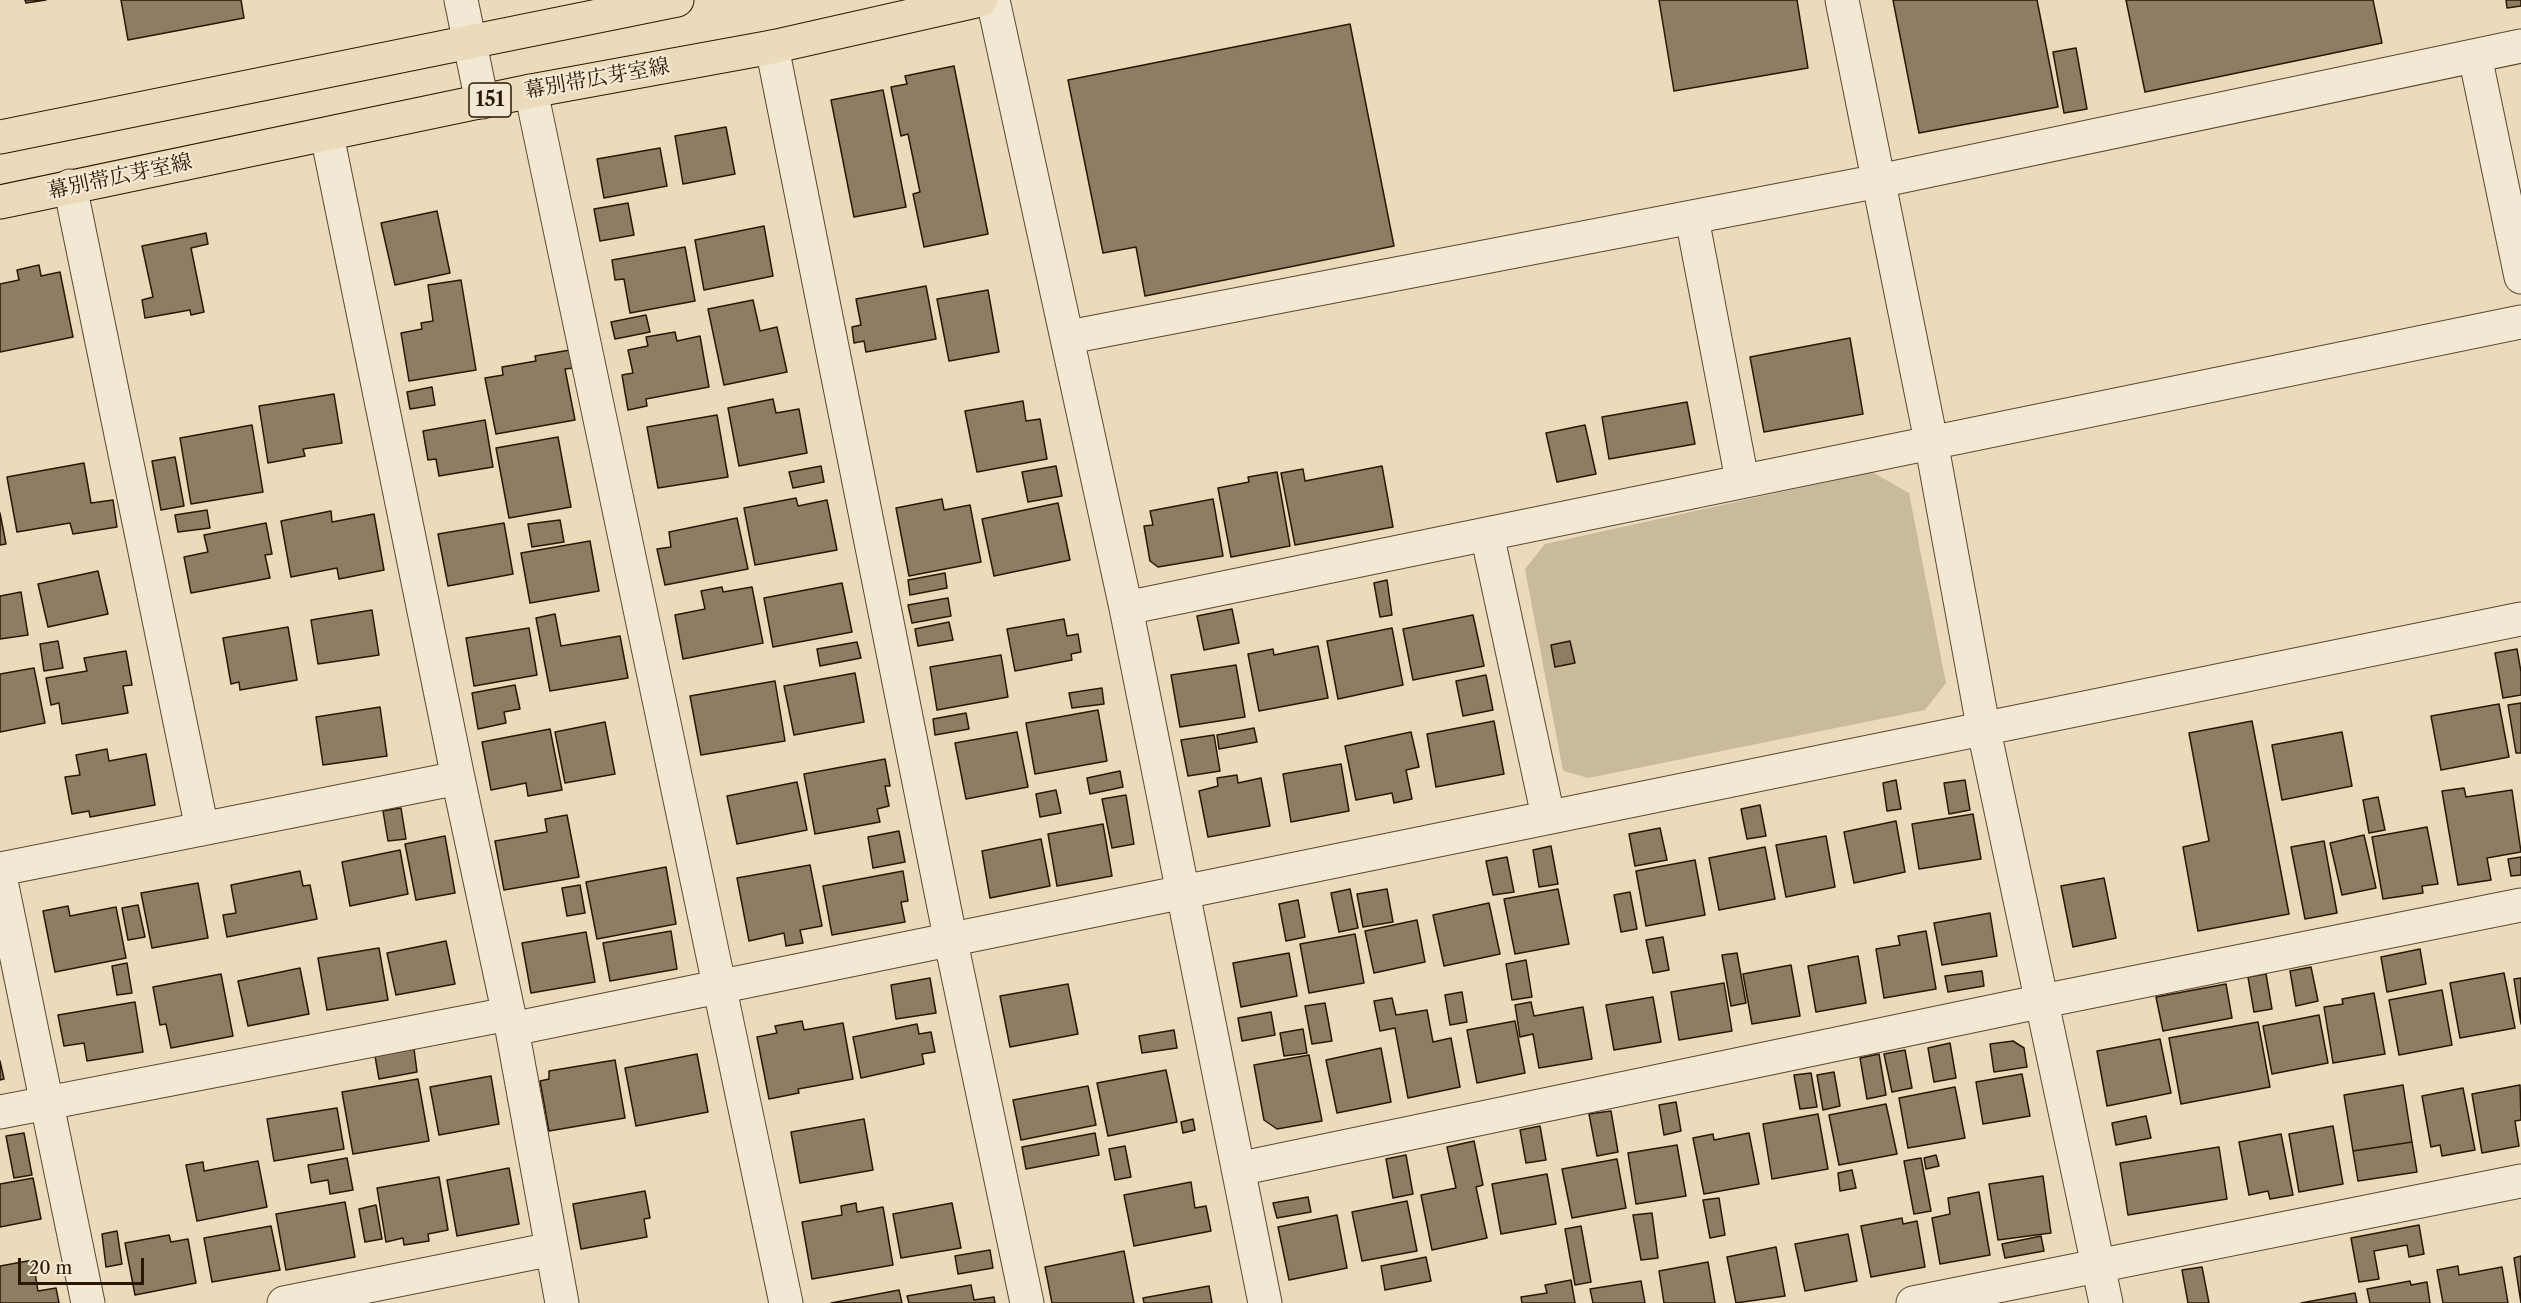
<!DOCTYPE html>
<html>
<head>
<meta charset="utf-8">
<style>
	body { margin:0 }
	#map { position:relative; width:2521px; height:1303px; overflow:hidden; background:#ebdbbb; font-family:"Libre Caslon Text",serif }
	canvas { display:block }
	.scale { position:absolute; left:18px; top:1258px; width:126px; height:27px; box-sizing:border-box; border:3px solid #2a1703; border-top:0; padding-left:8px; font-size:18px; line-height:21px; white-space:nowrap; color:#2a1703; -webkit-text-stroke:4px #f2e8d3; paint-order:stroke }
</style>
</head>
<body>
<div id="map">
<canvas width="2521" height="1303"></canvas>
<div class="scale">20 m</div>
</div>
<script>
const c = document.querySelector('canvas').getContext('2d');
c.lineJoin = 'round';
function fillPath(path, color) {
  c.fillStyle = color;
  c.fill(path, 'evenodd');
}
function stroke(path, color, width, dash) {
  c.strokeStyle = color;
  c.lineWidth = width;
  c.lineCap = dash ? 'butt' : 'round';
  c.setLineDash(dash || []);
  c.stroke(path);
}
function write(font, color, halo, rows, align = 'center') {
  c.font = font + ' "Libre Caslon Text","Noto Serif JP",serif';
  c.lineWidth = 4.5;
  c.setLineDash([]);
  c.textBaseline = 'middle';
  c.strokeStyle = halo;
  c.fillStyle = color;
  for (const [text, x, y, turn = 0] of rows) {
    c.save();
    c.translate(x, y);
    c.rotate((+turn || 0) * Math.PI / 180);
    c.textAlign = isNaN(turn) ? turn : align;
    if (halo) c.strokeText(text, 0, 0);
    c.fillText(text, 0, 0);
    c.restore();
  }
}
fillPath(new Path2D(`
	M1872 472 1909 493 1946 683 1925 710 1588 778 1563 771 1525 569 1545 544Z`), '#caba9c');
const building = new Path2D(`
	M25 0H46L26 3Z
	M121 0H241L244 18 128 40Z
	M1659 0H1797L1808 68 1674 91Z
	M1893 0H2037L2058 107 1919 133Z
	M2126 0H2373L2382 43 2145 92Z
	M2506 0H2521V6L2507 8Z
	M1350 24 1394 246 1145 296 1136 247 1103 253 1068 80Z
	M2076 48 2087 109 2064 113 2053 52Z
	M954 66 988 234 924 247 913 194 920 192 908 134 901 136 891 87 907 84 905 76Z
	M883 90 906 207 854 217 831 100Z
	M726 127 735 174 683 184 675 136Z
	M660 148 667 186 604 198 597 159Z
	M628 203 634 235 600 241 594 209Z
	M437 211 450 273 395 285 381 223Z
	M764 226 773 276 704 290 695 240Z
	M206 233 208 244 191 248 204 312 191 315 190 310 145 318 142 300 153 297 142 246Z
	M685 247 695 301 630 313 624 279 615 280 612 260Z
	M39 265 41 276 60 272 73 337 0 352V284L19 280 17 270Z
	M461 280 476 370 409 381 401 333 422 329 421 323 433 321 428 285Z
	M926 286 936 339 866 352 864 341 854 343 852 327 861 325 856 299Z
	M988 290 999 352 949 361 937 299Z
	M753 300 760 331 777 327 787 372 724 385 708 309Z
	M646 315 650 332 615 339 611 322Z
	M675 332 677 341 700 336 709 387 646 399 647 406 628 410 622 375 633 373 628 350 648 346 646 337Z
	M1850 338 1863 414 1764 432 1750 357Z
	M570 350 574 368 565 369 575 420 496 434 485 378 503 375 502 367 536 361 535 356Z
	M432 387 435 405 410 409 407 392Z
	M334 394 342 443 303 449 305 456 268 463 259 406Z
	M773 399 776 413 799 409 807 453 739 466 728 408Z
	M1023 401 1026 421 1040 419 1047 459 977 472 965 411Z
	M1687 402 1695 444 1609 459 1602 417Z
	M717 415 728 477 658 488 647 427Z
	M485 420 493 467 439 476 436 459 428 460 423 431Z
	M252 425 263 492 191 504 180 438Z
	M1585 425 1596 474 1557 482 1546 433Z
	M558 437 571 507 509 518 496 448Z
	M175 457 184 506 161 510 152 461Z
	M84 463 91 503 113 500 117 527 73 534 70 523 17 532 7 477Z
	M821 466 824 482 793 488 789 472Z
	M1056 466 1062 496 1028 502 1022 472Z
	M1382 466 1393 527 1295 545 1281 473 1303 469 1305 481Z
	M1277 472 1290 546 1231 557 1218 488 1249 482 1248 477Z
	M796 498 798 506 827 500 837 550 755 565 744 508Z
	M942 499 944 510 970 505 981 562 909 576 896 508Z
	M1213 499 1223 556 1158 567 1150 561 1144 526 1153 525 1150 511Z
	M1058 503 1070 560 994 576 982 519Z
	M207 510 210 528 178 532 175 515Z
	M331 511 332 522 374 514 384 570 339 579 337 568 291 577 281 521Z
	M0 513 6 544 0 545Z
	M737 518 748 569 665 585 657 549 671 547 669 532Z
	M560 520 564 542 532 547 528 524Z
	M266 523 272 554 265 555 270 578 191 593 184 557 208 552 204 535Z
	M504 523 513 574 448 586 438 534Z
	M590 541 599 591 530 603 521 553Z
	M98 571 108 614 48 627 38 584Z
	M945 573 947 588 910 595 908 580Z
	M1387 580 1392 615 1380 617 1374 583Z
	M842 583 852 632 773 647 764 598Z
	M722 587 723 592 752 587 763 643 683 659 675 615 705 609 701 591Z
	M21 592 28 635 0 639V596Z
	M948 598 951 616 912 623 908 605Z
	M1232 609 1239 643 1204 650 1197 616Z
	M372 610 379 655 318 664 311 620Z
	M555 614 561 646 620 636 628 678 550 691 536 618Z
	M1473 615 1484 666 1413 680 1403 629Z
	M1064 619 1067 636 1078 634 1081 652 1071 654 1072 660 1015 671 1007 629Z
	M949 622 953 640 918 646 915 629Z
	M288 627 297 680 240 690 239 682 231 684 223 638Z
	M529 628 537 675 474 686 466 638Z
	M1392 628 1403 685 1338 699 1327 641Z
	M58 641 63 668 44 671 40 644Z
	M1570 641 1575 663 1555 667 1551 645Z
	M857 642 861 658 820 666 817 649Z
	M1318 646 1328 698 1259 711 1248 654 1273 649 1274 655Z
	M2517 649 2521 672V695L2503 698 2495 653Z
	M126 651 132 685 123 686 128 713 62 724 59 703 51 705 46 678 87 671 84 658Z
	M1001 655 1008 697 937 710 930 667Z
	M1236 665 1245 717 1180 727 1171 675Z
	M34 668 45 723 0 732V674Z
	M855 673 864 722 794 735 784 686Z
	M1486 675 1493 710 1463 716 1456 681Z
	M775 681 785 741 701 755 690 696Z
	M515 685 520 709 504 712 506 723 478 729 472 693Z
	M1102 688 1104 704 1072 708 1069 693Z
	M2521 703V753H2516L2508 705Z
	M2499 704 2509 757 2441 770 2431 716Z
	M380 707 387 756 323 765 316 717Z
	M1098 710 1107 761 1035 774 1026 723Z
	M966 713 969 729 935 735 933 719Z
	M1494 721 1504 774 1436 787 1427 734Z
	M2252 721 2289 914 2198 931 2183 847 2209 841 2189 733Z
	M605 722 615 774 565 783 555 732Z
	M1254 728 1257 742 1219 749 1217 735Z
	M550 729 562 790 528 796 526 783 491 790 482 742Z
	M1017 732 1028 787 966 799 955 743Z
	M1411 732 1419 767 1406 770 1412 799 1394 803 1392 793 1356 800 1345 746Z
	M2342 732 2352 786 2282 800 2272 745Z
	M1214 735 1220 771 1188 776 1181 740Z
	M107 749 109 761 146 754 155 805 90 817 89 811 72 814 65 777 80 775 76 755Z
	M885 759 890 786H885L889 806 877 809 880 822 815 834 804 774Z
	M1341 764 1349 811 1291 822 1283 774Z
	M1120 771 1123 787 1090 794 1087 778Z
	M1237 775 1238 783 1261 778 1270 826 1208 837 1199 791 1218 786 1217 778Z
	M1896 780 1901 809 1887 811 1883 783Z
	M1965 780 1970 810 1949 814 1944 783Z
	M797 782 807 830 737 844 727 796Z
	M2464 788 2466 797 2512 790 2521 852 2487 858 2491 880 2458 885 2442 791Z
	M1056 790 1061 813 1040 817 1036 794Z
	M1126 795 1134 844 1112 848 1102 799Z
	M2378 797 2385 830 2369 833 2363 800Z
	M1760 805 1766 836 1747 839 1741 809Z
	M401 808 406 839 388 841 383 811Z
	M1973 814 1981 859 1919 869 1912 824Z
	M567 815 579 877 504 890 495 841 547 832 545 819Z
	M1896 821 1905 872 1854 883 1844 832Z
	M1103 824 1112 876 1057 886 1048 834Z
	M2427 827 2438 884 2422 886 2423 893 2383 899 2372 837Z
	M1660 828 1667 860 1635 866 1629 834Z
	M899 831 905 862 873 868 868 837Z
	M2364 835 2376 888 2342 895 2330 843Z
	M445 836 455 893 416 900 405 844Z
	M1826 836 1835 887 1786 897 1776 845Z
	M1041 839 1050 886 990 898 982 851Z
	M2324 841 2337 913 2305 919 2291 847Z
	M1551 846 1558 884 1539 887 1533 850Z
	M1765 847 1775 899 1719 910 1709 858Z
	M400 850 408 894 350 906 342 862Z
	M1507 857 1514 892 1493 895 1486 861Z
	M2521 857V875L2511 876 2508 859Z
	M1695 860 1705 915 1646 926 1636 871Z
	M810 865 822 926 800 930 803 943 786 946 784 933 749 941 737 878Z
	M666 867 676 924 597 939 586 882Z
	M300 871 303 886 310 885 317 919 227 937 223 915 236 913 231 885Z
	M903 871 908 901 901 902 905 922 832 935 823 886Z
	M2104 878 2116 938 2073 947 2061 886Z
	M198 883 208 938 152 948 141 893Z
	M580 885 585 913 567 916 562 888Z
	M1350 889 1358 928 1339 932 1331 893Z
	M1387 889 1393 922 1363 927 1357 894Z
	M1558 889 1569 944 1515 954 1504 899Z
	M1630 892 1637 929 1621 932 1614 895Z
	M1298 900 1305 937 1286 941 1279 904Z
	M1489 903 1500 954 1444 966 1433 915Z
	M138 905 145 937 128 940 122 908Z
	M68 906 70 916 116 907 126 958 55 972 43 911Z
	M1990 913 1997 956 1942 965 1934 923Z
	M1417 920 1425 962 1374 973 1365 931Z
	M671 931 677 969 610 981 603 943Z
	M1926 931 1936 989 1884 998 1876 949 1900 945 1898 936Z
	M586 932 595 982 531 993 522 943Z
	M1355 934 1364 983 1309 993 1300 944Z
	M1663 937 1669 970 1653 973 1646 940Z
	M446 941 455 984 396 995 387 953Z
	M379 948 388 1000 327 1010 318 958Z
	M2420 949 2426 984 2387 992 2381 957Z
	M1289 953 1297 996 1241 1007 1233 963Z
	M1737 953 1746 1003 1731 1006 1722 955Z
	M1858 956 1866 1003 1816 1012 1808 966Z
	M1526 960 1532 997 1512 1000 1506 964Z
	M127 963 132 993 117 995 112 966Z
	M1791 965 1800 1016 1752 1024 1743 974Z
	M2311 967 2318 1001 2296 1006 2290 971Z
	M300 968 309 1014 248 1026 238 981Z
	M1982 971 1984 986 1948 992 1945 976Z
	M2504 973 2515 1028 2460 1038 2450 983Z
	M221 974 233 1036 171 1048 166 1024 160 1025 153 987Z
	M2266 974 2272 1009 2254 1012 2248 977Z
	M930 978 936 1013 896 1019 891 985Z
	M2521 978V1024L2514 979Z
	M1724 983 1732 1031 1679 1040 1671 992Z
	M1068 984 1078 1034 1010 1047 1000 996Z
	M2226 984 2232 1018 2163 1031 2156 997Z
	M2442 990 2452 1045 2399 1055 2389 1000Z
	M1462 992 1467 1022 1450 1025 1445 995Z
	M2374 993 2385 1054 2333 1063 2324 1007 2343 1004 2342 999Z
	M1653 997 1661 1042 1614 1050 1606 1005Z
	M1392 998 1396 1015 1427 1010 1433 1042 1451 1038 1460 1087 1408 1098 1395 1028 1380 1031 1374 1001Z
	M135 1002 143 1052 87 1061 84 1043 64 1046 58 1015Z
	M1531 1002 1534 1016 1583 1007 1592 1059 1539 1068 1533 1034 1520 1037 1515 1005Z
	M1325 1003 1332 1041 1312 1044 1305 1006Z
	M1271 1012 1275 1035 1242 1041 1238 1018Z
	M2319 1015 2328 1063 2272 1074 2263 1026Z
	M802 1021 804 1030 843 1023 853 1079 798 1089 799 1093 769 1099 757 1037 777 1033 775 1026Z
	M1515 1021 1525 1073 1477 1083 1467 1030Z
	M2258 1022 2270 1087 2181 1104 2169 1038Z
	M917 1024 919 1034 931 1032 935 1052 922 1054 924 1064 861 1078 853 1037Z
	M1303 1029 1307 1053 1284 1056 1280 1033Z
	M1174 1030 1177 1048 1142 1053 1139 1036Z
	M2160 1039 2171 1093 2107 1106 2097 1051Z
	M2013 1041 2024 1048 2027 1067 1994 1072 1990 1044Z
	M1950 1043 1956 1078 1934 1082 1928 1048Z
	M1381 1048 1391 1102 1337 1113 1326 1060Z
	M414 1049 417 1072 379 1079 375 1056Z
	M1905 1050 1912 1088 1892 1092 1884 1054Z
	M697 1054 708 1112 636 1126 625 1068Z
	M1879 1054 1886 1095 1867 1099 1860 1058Z
	M1309 1055 1322 1121 1277 1129 1264 1120 1254 1065Z
	M615 1060 625 1118 549 1131 540 1081 549 1079V1071Z
	M0 1061 4 1079 0 1080Z
	M1166 1070 1177 1122 1108 1136 1097 1083Z
	M1834 1072 1840 1106 1823 1110 1817 1075Z
	M1811 1073 1817 1107 1800 1109 1794 1075Z
	M2022 1074 2030 1116 1983 1124 1976 1082Z
	M491 1076 499 1124 439 1135 430 1087Z
	M418 1079 429 1141 353 1154 342 1092Z
	M2403 1085 2412 1142 2353 1151 2344 1095Z
	M2520 1085 2521 1120 2515 1121 2519 1146 2482 1153 2472 1094Z
	M1088 1086 1096 1125 1021 1140 1013 1100Z
	M1955 1087 1965 1138 1908 1148 1899 1098Z
	M2463 1088 2475 1150 2442 1156 2440 1145 2431 1147 2422 1096Z
	M1676 1102 1681 1131 1664 1135 1659 1105Z
	M1886 1104 1897 1154 1839 1165 1829 1115Z
	M337 1108 344 1149 274 1161 267 1119Z
	M1611 1111 1618 1152 1597 1156 1589 1114Z
	M1818 1114 1828 1169 1772 1179 1763 1124Z
	M2146 1116 2151 1138 2116 1145 2112 1123Z
	M864 1119 873 1170 800 1183 791 1132Z
	M1193 1119 1195 1130 1183 1133 1181 1122Z
	M1540 1126 1546 1160 1526 1163 1520 1130Z
	M2333 1126 2343 1184 2299 1192 2289 1134Z
	M24 1133 32 1175 14 1178 6 1136Z
	M1095 1133 1099 1155 1026 1169 1022 1147Z
	M1749 1133 1759 1184 1704 1194 1693 1138 1713 1134 1714 1140Z
	M2281 1134 2293 1195 2270 1199 2268 1191 2249 1195 2239 1142Z
	M1474 1141 1483 1185 1476 1187 1487 1238 1432 1250 1421 1195 1456 1188 1447 1147Z
	M2412 1142 2417 1172 2358 1181 2353 1151Z
	M1677 1145 1686 1196 1636 1204 1628 1153Z
	M1125 1146 1131 1177 1115 1180 1109 1149Z
	M2219 1147 2227 1199 2128 1215 2120 1163Z
	M1406 1155 1413 1194 1393 1198 1386 1159Z
	M1936 1155 1939 1166 1926 1169 1924 1158Z
	M347 1158 353 1190 330 1194 328 1180 311 1183 308 1165Z
	M1921 1158 1931 1211 1914 1214 1904 1161Z
	M1617 1159 1626 1208 1572 1218 1562 1169Z
	M258 1161 267 1207 197 1221 186 1165 203 1162 204 1171Z
	M509 1168 519 1224 457 1236 447 1180Z
	M1852 1170 1856 1188 1840 1191 1838 1173Z
	M1547 1174 1556 1224 1501 1234 1492 1184Z
	M2043 1176 2051 1233 1998 1240 1989 1184Z
	M439 1177 448 1230 428 1234 429 1241 404 1245 403 1238 386 1242 377 1188Z
	M33 1178 41 1219 0 1227V1184Z
	M1191 1182 1195 1208 1206 1206 1211 1231 1134 1246 1124 1195Z
	M645 1191 650 1218 644 1219 647 1237 581 1249 573 1204Z
	M1979 1192 1990 1255 1940 1264 1932 1218 1950 1214 1948 1198Z
	M1308 1197 1311 1212 1277 1218 1273 1203Z
	M1719 1198 1725 1235 1710 1238 1703 1200Z
	M1407 1201 1417 1251 1362 1261 1352 1212Z
	M345 1202 355 1257 286 1270 276 1214Z
	M856 1203 857 1212 883 1207 893 1265 812 1279 802 1222 842 1215 841 1206Z
	M952 1203 961 1248 901 1258 893 1214Z
	M376 1205 382 1239 365 1242 359 1209Z
	M1652 1213 1658 1258 1641 1260 1633 1215Z
	M1337 1215 1347 1268 1289 1280 1278 1227Z
	M1902 1218 1903 1224 1917 1221 1925 1267 1871 1277 1861 1226Z
	M2419 1225 2424 1254 2409 1257 2407 1245 2374 1251 2379 1279 2359 1282 2351 1238Z
	M271 1226 280 1270 212 1282 204 1238Z
	M1581 1226 1591 1282 1575 1285 1565 1229Z
	M117 1231 122 1264 106 1267 102 1234Z
	M1848 1234 1857 1281 1805 1291 1795 1244Z
	M169 1235 171 1242 188 1239 196 1283 135 1295 125 1243Z
	M2041 1236 2044 1251 2005 1258 2002 1244Z
	M1776 1247 1785 1296 1736 1303 1727 1257Z
	M990 1250 993 1268 958 1274 955 1256Z
	M1124 1251 1134 1303H1052L1045 1267Z
	M2521 1256V1303L2514 1258Z
	M1426 1257 1431 1281 1385 1290 1381 1266Z
	M33 1260 38 1291 56 1288 59 1303H0V1266Z
	M1708 1262 1715 1303H1664L1659 1271Z
	M2458 1266 2459 1275 2502 1267 2508 1303H2443L2437 1270Z
	M2202 1267 2209 1303H2188L2182 1270Z
	M1571 1280 1575 1303H1522L1521 1297 1547 1293 1545 1285Z
	M1641 1281 1645 1303H1593L1590 1289Z
	M2410 1281 2411 1285 2427 1282 2430 1303H2370L2367 1289Z
	M971 1285 974 1300 994 1297 995 1303H909L907 1296Z
	M1209 1286 1212 1303H1144L1143 1298Z
	M899 1290 902 1303H831Z
	M2355 1293 2357 1303H2301Z`);
fillPath(building, '#8e7d63');
stroke(building, '#2a1703', 1.5);
const minor = new Path2D(`
	M461 0 482 102
	M993 0 1126 608 1265 1303
	M1842 0 1931 441 1983 726 2106 1303
	M772 47 951 942 1027 1303
	M2475 56 2521 277
	M531 91 786 1303
	M327 135 458 778 512 1029 562 1303
	M70 186 202 829
	M1692 218 1742 480
	M1069 337 1879 181 2521 46
	M1487 534 1548 816
	M1126 608 2521 322
	M0 869 458 778
	M0 876 88 1303
	M512 1029C1182 896 1851 752 2521 619
	M0 1112 508 1014
	M1238 1169 2043 1001 2521 905
	M284 1303 552 1249
	M1913 1303 2521 1181`);
const major = new Path2D(`
	M0 137 677 0
	M0 202 531 91 772 47 981 0`);
stroke(minor, '#5a4831', 35);
stroke(major, '#2a1703', 35);
stroke(minor, '#f2e8d3', 33);
stroke(major, '#ebdbbb', 33);
for (const [x, y, w] of [
	[490,100,42]
]) {
  const box = new Path2D();
  box.roundRect(x - w / 2, y - 17, w, 34, 4.5);
  c.fillStyle = '#f2e8d3';
  c.fill(box);
  stroke(box, '#2a1703', 1.5);
}
write('bold 20px', '#2a1703', null, [
	["151",490,100]
]);
write('21px', '#2a1703', '#f2e8d3', [
	["幕別帯広芽室線",597,79,-10],
	["幕別帯広芽室線",120,177,-12]
]);
</script>
</body>
</html>
